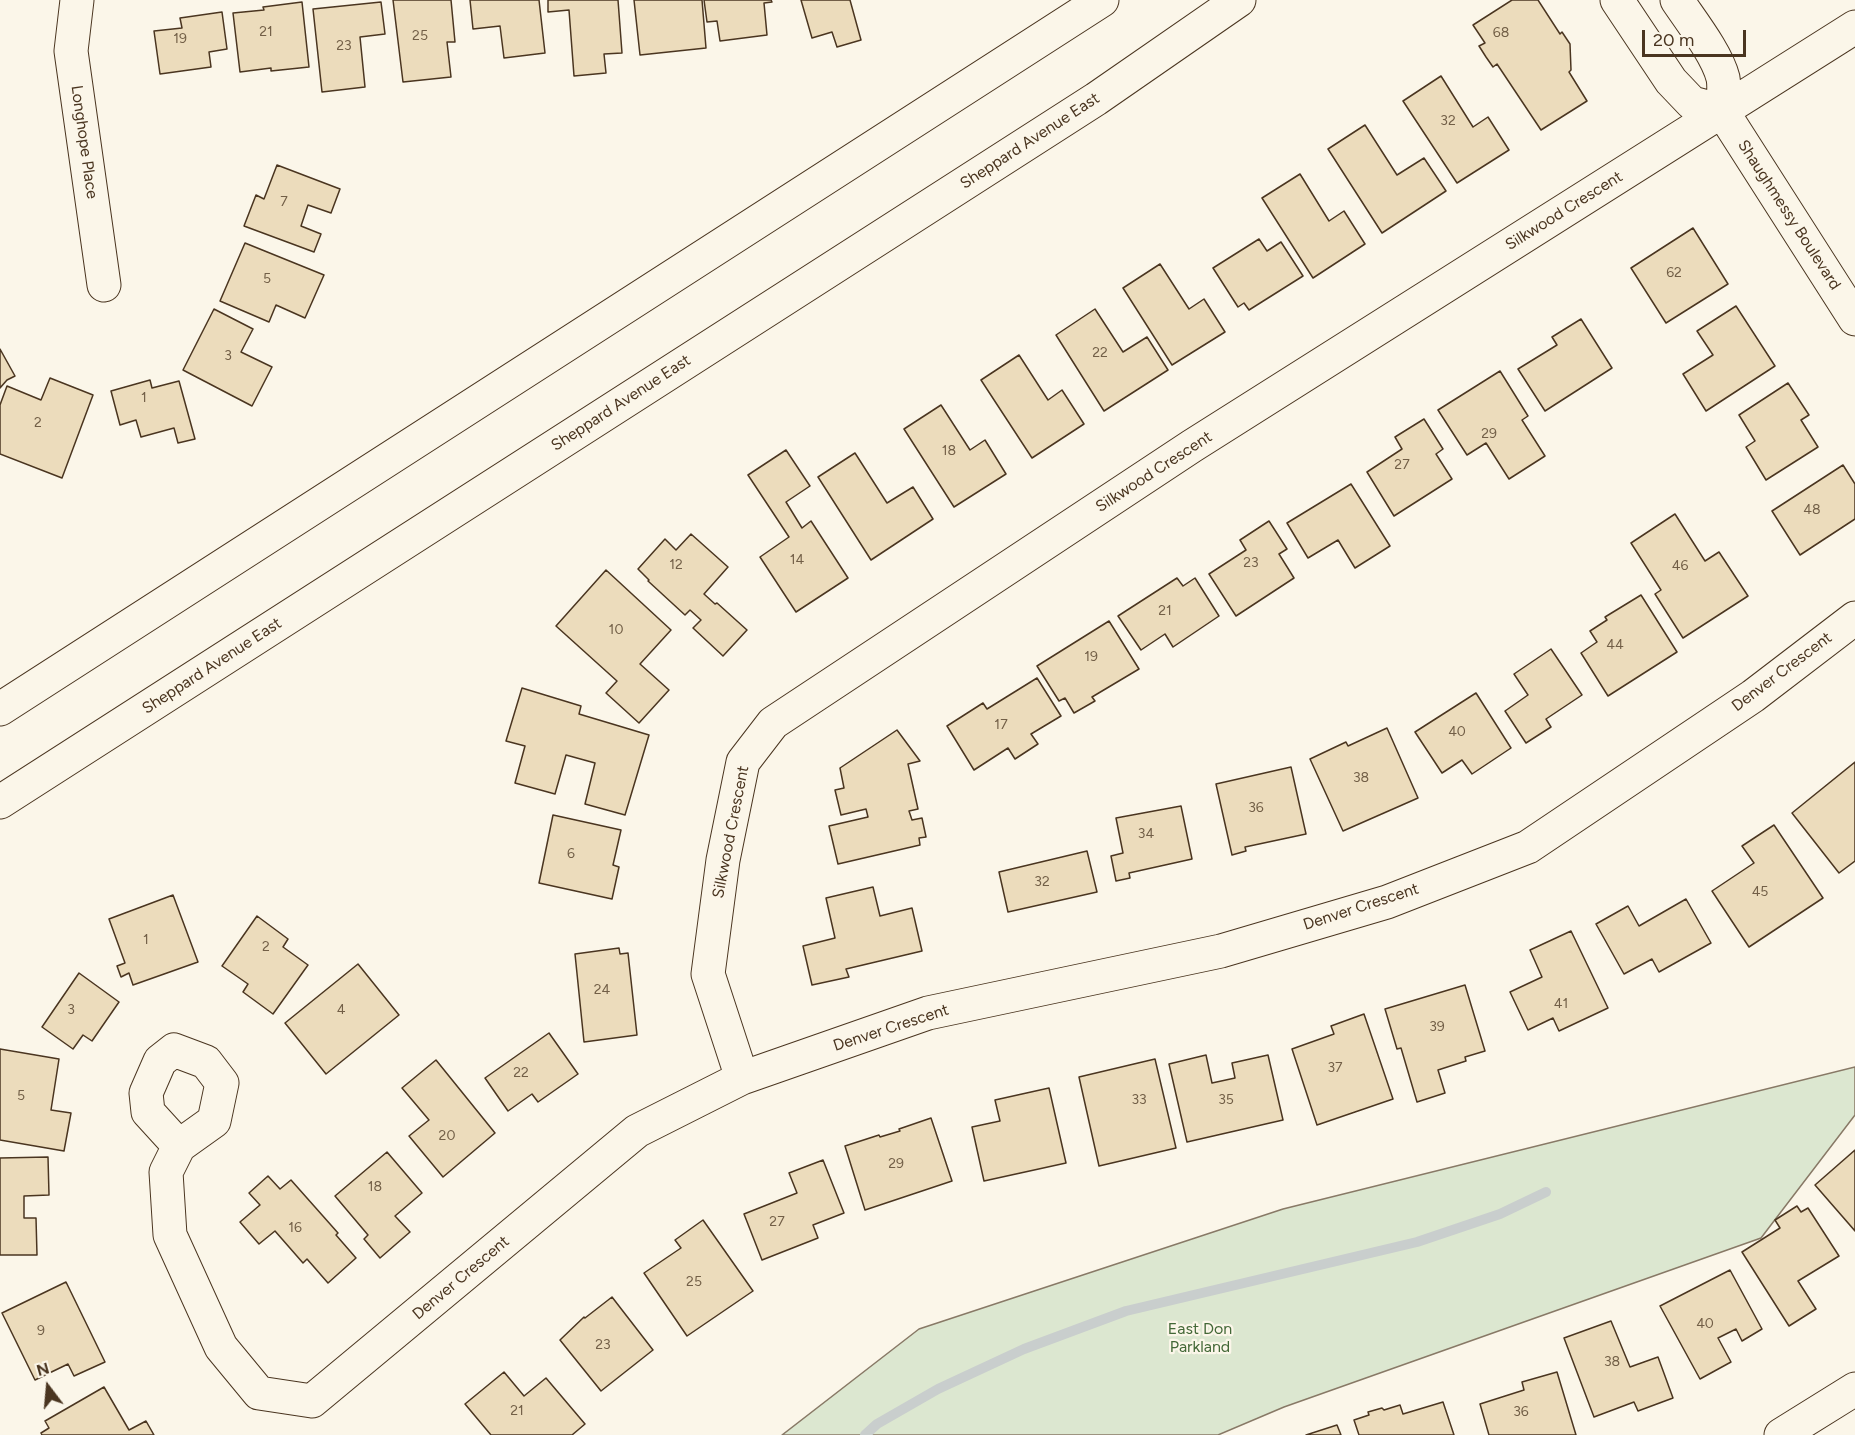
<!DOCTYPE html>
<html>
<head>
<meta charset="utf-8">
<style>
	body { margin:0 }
	#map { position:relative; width:1855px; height:1435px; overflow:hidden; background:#fbf6e9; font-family:Figtree,sans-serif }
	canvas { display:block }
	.north { position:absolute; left:18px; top:1357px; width:60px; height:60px; -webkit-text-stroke:4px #fbf6e9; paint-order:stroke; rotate:344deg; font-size:16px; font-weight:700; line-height:24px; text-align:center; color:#4a3520 }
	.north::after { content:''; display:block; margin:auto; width:21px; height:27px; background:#4a3520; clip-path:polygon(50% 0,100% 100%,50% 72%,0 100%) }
	.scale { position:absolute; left:1642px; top:30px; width:104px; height:27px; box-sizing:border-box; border:3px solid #4a3520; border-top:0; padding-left:8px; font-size:18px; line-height:21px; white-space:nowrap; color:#4a3520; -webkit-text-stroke:4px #fbf6e9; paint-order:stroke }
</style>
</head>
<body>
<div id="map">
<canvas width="1855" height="1435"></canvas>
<div class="north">N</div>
<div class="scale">20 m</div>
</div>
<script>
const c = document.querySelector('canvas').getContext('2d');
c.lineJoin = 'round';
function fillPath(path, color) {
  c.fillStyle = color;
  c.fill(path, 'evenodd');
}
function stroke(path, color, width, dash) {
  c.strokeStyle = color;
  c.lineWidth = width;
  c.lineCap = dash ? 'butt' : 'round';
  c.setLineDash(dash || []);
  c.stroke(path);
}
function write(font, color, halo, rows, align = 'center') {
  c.font = font + ' Figtree,sans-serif';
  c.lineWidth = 4.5;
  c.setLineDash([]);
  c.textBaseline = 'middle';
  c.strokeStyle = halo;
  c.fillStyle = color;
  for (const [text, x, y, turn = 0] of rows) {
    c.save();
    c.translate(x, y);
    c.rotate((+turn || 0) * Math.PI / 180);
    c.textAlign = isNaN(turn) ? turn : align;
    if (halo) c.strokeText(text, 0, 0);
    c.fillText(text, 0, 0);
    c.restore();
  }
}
const green = new Path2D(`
	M1855 1067V1115L1761 1238 1284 1407 1218 1435H782L919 1329 1283 1209Z`);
fillPath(green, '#dce7d0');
stroke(green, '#887966', 1.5);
stroke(new Path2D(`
	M865 1435 877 1424 938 1389 1024 1349 1126 1311 1417 1242 1500 1214 1546 1192`), '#c9cecd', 10);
const building = new Path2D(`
	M393 0H451L455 42H447L451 77 403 82Z
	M470 0H539L545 53 504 58 500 26 473 29Z
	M548 0H618L622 53 604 54 606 73 574 76 569 10 548 12Z
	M634 0H702L706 48 640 55Z
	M704 0H771L772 2 764 3 767 35 720 41 717 21 707 22Z
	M801 0H850L861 40 837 47 832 32 812 38Z
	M1512 0H1538L1560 34 1562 32 1570 44 1571 70 1569 72 1587 101 1541 130 1497 64 1493 67 1486 57 1479 46 1485 43 1473 25Z
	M302 2 309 67 271 71V68L240 72 233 13 264 10 263 7Z
	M381 2 385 34 360 37 365 87 322 92 313 9Z
	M222 12 227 49 209 52 211 67 160 74 154 31 182 28 180 18Z
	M1441 76 1473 127 1488 117 1509 150 1457 183 1403 101Z
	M1365 125 1397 175 1424 158 1446 191 1382 233 1328 149Z
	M277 165 340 189 331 213 308 205 301 226 321 234 314 252 244 226 256 195 264 199Z
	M1300 174 1329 221 1344 211 1365 244 1313 278 1262 198Z
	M1693 228 1728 284 1666 323 1631 268Z
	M1259 239 1267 251 1281 242 1303 276 1249 310 1244 303 1238 307 1213 268Z
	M245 243 324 275 305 318 276 305 269 322 220 301Z
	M1160 264 1189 309 1204 299 1225 332 1172 365 1123 288Z
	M1736 306 1775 366 1706 411 1683 374 1713 355 1697 331Z
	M214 309 253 329 241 352 272 367 252 406 183 370Z
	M1095 309 1123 352 1147 337 1168 370 1104 411 1056 335Z
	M1581 319 1612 368 1545 411 1518 369 1557 345 1552 337Z
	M0 349 15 376 7 380 0 388Z
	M1019 355 1048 400 1062 390 1084 424 1032 458 981 380Z
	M1500 371 1528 416 1522 420 1545 456 1509 479 1486 443 1467 455 1438 410Z
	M50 378 93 395 62 478 0 454V405L7 386 41 400Z
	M150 380 152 388 179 381 195 439 178 443 174 428 141 437 136 420 120 425 111 391Z
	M1788 383 1809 415 1801 420 1818 447 1766 480 1746 447 1755 441 1739 415Z
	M941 405 970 450 985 440 1006 474 954 507 904 429Z
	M1424 419 1443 449 1436 454 1452 479 1394 516 1367 472 1402 449 1395 437Z
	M786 450 810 486 786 502 802 528 811 521 848 578 796 612 760 557 789 537 748 475Z
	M855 453 887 503 913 487 933 519 871 560 818 477Z
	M1843 465 1855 484V519L1800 555 1772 511Z
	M1351 484 1390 546 1355 568 1338 540 1308 558 1287 523Z
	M1675 514 1705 561 1719 552 1748 596 1683 638 1655 594 1661 590 1631 543Z
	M1269 521 1287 549 1279 554 1294 578 1236 616 1209 574 1246 550 1240 540Z
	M691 534 728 567 704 594 715 604 717 603 747 630 723 656 693 628 701 620 690 610 685 615 648 581 649 580 638 569 665 539 676 550Z
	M606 570 671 630 640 664 669 690 639 723 606 693 617 681 556 626Z
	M1177 578 1183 586 1195 578 1219 616 1173 647 1165 634 1141 650 1118 616Z
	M1641 595 1677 652 1608 696 1581 653 1597 642 1590 631 1607 620 1605 617Z
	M1109 621 1139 669 1092 697 1095 701 1074 713 1065 698 1059 701 1037 666Z
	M1551 649 1582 695 1546 719 1551 727 1526 743 1505 711 1528 695 1514 674Z
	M1037 678 1061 716 1031 734 1038 744 1015 759 1008 748 974 770 947 726 983 703 987 709Z
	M522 688 581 706 579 714 649 735 625 815 585 804 595 763 566 755 555 794 515 783 525 746 506 741Z
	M1476 693 1511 748 1472 774 1462 760 1442 773 1415 732Z
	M1387 728 1418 798 1343 831 1310 759 1346 742 1348 746Z
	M897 730 920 761 908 764 918 809 909 811 912 820 922 818 926 837 919 838 920 845 838 864 829 826 868 817 866 809 841 815 835 790 844 788 840 768Z
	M1855 762V861L1839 873 1792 813Z
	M1291 767 1306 834 1245 847 1246 851 1232 855 1216 784Z
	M1181 806 1192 859 1129 873 1130 878 1116 881 1111 856 1123 853 1116 818Z
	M553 815 621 830 613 865 619 867 612 899 539 883Z
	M1774 825 1823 898 1749 947 1712 891 1754 863 1742 846Z
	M1087 851 1097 892 1008 912 999 872Z
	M873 887 880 916 912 908 922 951 846 969 849 977 812 985 803 946 835 938 826 898Z
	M173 895 198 962 133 985 129 973 121 977 117 966 125 963 109 919Z
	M1686 899 1711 943 1659 972 1652 959 1624 974 1596 924 1628 906 1639 926Z
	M257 916 288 939 283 947 308 965 273 1014 243 992 248 984 222 966Z
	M1571 931 1608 1008 1559 1031 1553 1018 1528 1030 1510 992 1542 977 1530 950Z
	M619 948 620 954 628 953 637 1035 584 1042 575 954Z
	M358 964 399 1015 326 1074 285 1023Z
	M79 973 119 1002 92 1041 83 1035 73 1049 42 1027Z
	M1465 985 1485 1051 1465 1057 1466 1061 1438 1070 1445 1093 1417 1102 1401 1048 1397 1049 1385 1009Z
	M1364 1014 1393 1099 1317 1125 1292 1049 1334 1034 1331 1026Z
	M549 1033 578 1074 538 1102 532 1094 508 1111 485 1078Z
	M0 1049 59 1059 51 1110 71 1113 64 1151 0 1140Z
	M1206 1055 1212 1083 1235 1078 1232 1063 1268 1055 1283 1120 1187 1142 1169 1064Z
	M1155 1059 1176 1148 1099 1166 1079 1077Z
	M436 1060 495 1133 443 1177 409 1136 429 1120 402 1088Z
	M1049 1088 1066 1163 984 1181 972 1127 1000 1121 995 1100Z
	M931 1118 952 1181 865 1210 845 1146 879 1135 880 1137 900 1131 899 1129Z
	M1855 1150V1231L1815 1185Z
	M387 1152 422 1193 395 1216 410 1232 380 1258 364 1239 368 1235 335 1196Z
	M48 1157 49 1195 24 1196V1218H36L37 1255H0V1158Z
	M823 1160 844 1213 813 1225 818 1238 762 1260 744 1214 797 1193 789 1173Z
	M268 1176 280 1189 291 1180 338 1233 336 1235 356 1258 328 1283 307 1259 303 1263 275 1231 259 1244 240 1222 260 1205 249 1193Z
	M1797 1206 1801 1212 1808 1208 1839 1256 1798 1281 1816 1309 1789 1326 1742 1252 1780 1228 1775 1220Z
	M703 1220 753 1291 687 1336 644 1273 681 1248 675 1240Z
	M1730 1270 1762 1329 1742 1341 1736 1329 1718 1338 1731 1362 1700 1379 1660 1306Z
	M66 1282 105 1362 74 1376 68 1364 35 1380 2 1313Z
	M612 1297 653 1350 601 1391 560 1340 584 1317 585 1318Z
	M1611 1321 1630 1367 1658 1357 1673 1398 1638 1411 1634 1402 1594 1417 1564 1338Z
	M504 1372 524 1396 546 1378 585 1424 572 1435H491L465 1404Z
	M1557 1372 1576 1435H1489L1480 1404 1524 1390 1522 1382Z
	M104 1387 129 1430 146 1421 154 1435H42L41 1433 49 1428 45 1421Z
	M1443 1402 1454 1435H1359L1354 1420 1369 1415 1368 1412 1382 1408 1384 1410 1400 1405 1403 1414Z
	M1337 1425 1341 1435H1306Z`);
fillPath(building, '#ecdcbc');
stroke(building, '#4a3520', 1.5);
const minor = new Path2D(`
	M77 0 71 51 104 285
	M1617 0 1671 81 1692 103 1722 111
	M1677 0C1691 21 1717 54 1723 78 1725 88 1723 100 1722 111
	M1722 111 1855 319
	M742 1078 708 974 723 860 743 762 773 723 1192 446 1855 27
	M179 1146 148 1112 146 1093 160 1061 174 1050 206 1062 222 1083 214 1121 179 1146 166 1172 170 1235 221 1347 259 1393 312 1401 637 1131 742 1078 928 1013 1221 951 1387 902 1528 847 1753 696 1855 618
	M1781 1435 1855 1389`);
const major = new Path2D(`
	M0 709 1102 0
	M0 802 1096 99 1239 0`);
stroke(minor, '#4a3520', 35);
stroke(major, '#4a3520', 35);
stroke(minor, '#fbf6e9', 33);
stroke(major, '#fbf6e9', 33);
write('14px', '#725f47', null, [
	["21",266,32],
	["68",1501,33],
	["25",420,36],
	["19",180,39],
	["23",344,46],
	["32",1448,121],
	["7",284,202],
	["62",1674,273],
	["5",267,279],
	["22",1100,353],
	["3",228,356],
	["1",144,398],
	["2",38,423],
	["29",1489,434],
	["18",949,451],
	["27",1402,465],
	["48",1812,510],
	["14",797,560],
	["23",1251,563],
	["12",676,565],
	["46",1680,566],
	["21",1165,611],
	["10",616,630],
	["44",1615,645],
	["19",1091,657],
	["17",1001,725],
	["40",1457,732],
	["38",1361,778],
	["36",1256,808],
	["34",1146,834],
	["6",571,854],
	["32",1042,882],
	["45",1760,892],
	["1",146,940],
	["2",266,947],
	["24",602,990],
	["41",1561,1004],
	["3",71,1010],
	["4",341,1010],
	["39",1437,1027],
	["37",1335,1068],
	["22",521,1073],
	["5",21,1096],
	["33",1139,1100],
	["35",1226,1100],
	["20",447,1136],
	["29",896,1164],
	["18",375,1187],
	["27",777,1222],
	["16",295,1228],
	["25",694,1282],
	["40",1705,1324],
	["9",41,1331],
	["23",603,1345],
	["38",1612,1362],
	["21",517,1411],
	["36",1521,1412]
]);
write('16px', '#4a3520', '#fbf6e9', [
	["Sheppard Avenue East",1030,141,-33],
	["Longhope Place",84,142,82],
	["Silkwood Crescent",1564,211,-32],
	["Shaughmessy Boulevard",1789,215,57],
	["Sheppard Avenue East",621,403,-33],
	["Silkwood Crescent",1154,472,-33],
	["Sheppard Avenue East",212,666,-33],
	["Denver Crescent",1782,672,-37],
	["Silkwood Crescent",731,832,-79],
	["Denver Crescent",1361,907,-18],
	["Denver Crescent",891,1028,-18],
	["Denver Crescent",461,1278,-40]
]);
write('16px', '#436837', '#fbf6e9', [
	["East Don",1200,1329],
	["Parkland",1200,1347]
]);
</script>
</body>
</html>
